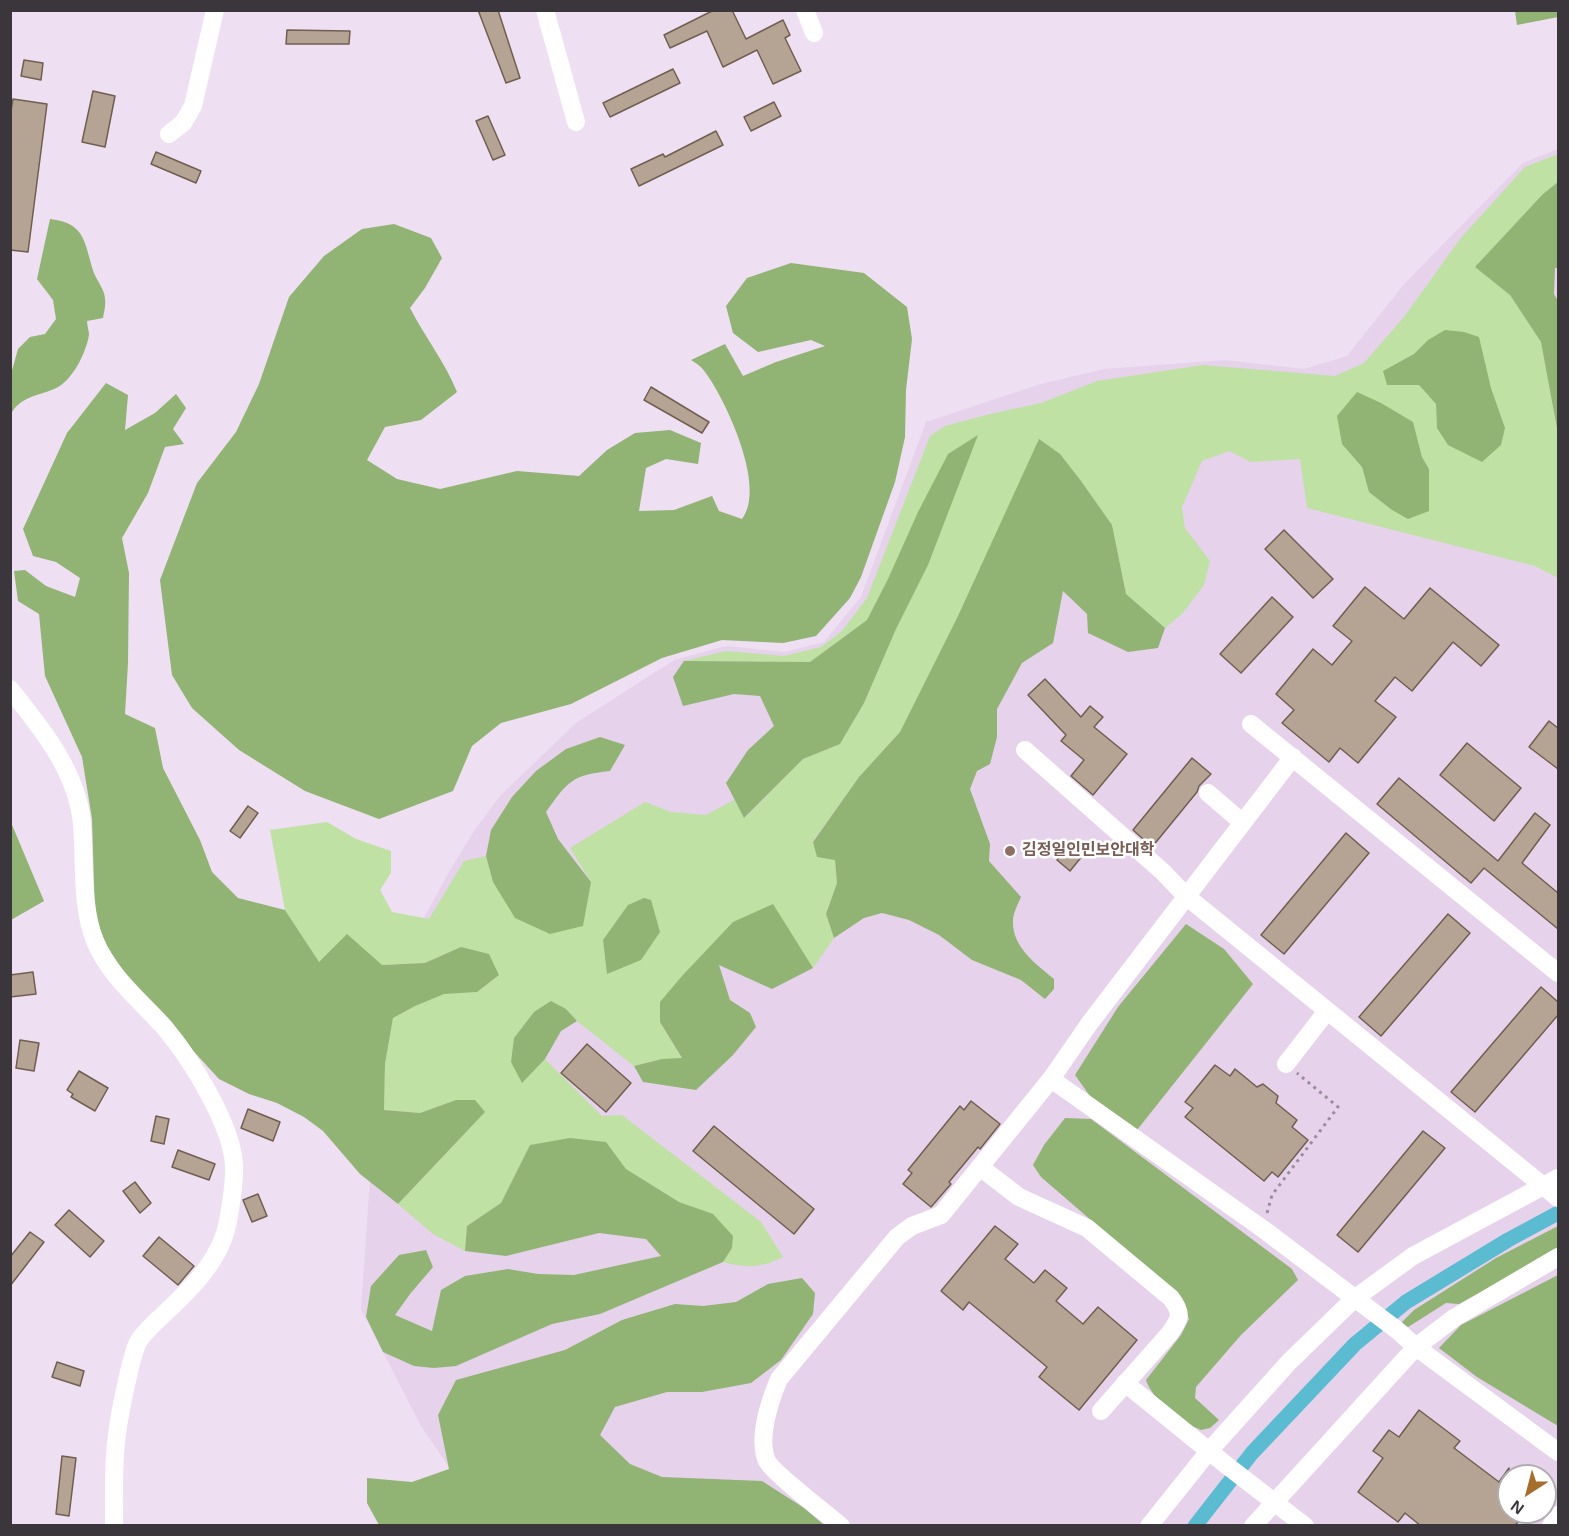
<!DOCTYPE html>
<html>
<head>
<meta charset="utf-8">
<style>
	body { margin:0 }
	#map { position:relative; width:1569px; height:1536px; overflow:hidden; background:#eedff2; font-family:Helvetica,sans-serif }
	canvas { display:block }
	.frame { position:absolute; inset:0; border:12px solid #3b353c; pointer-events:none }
	.north { position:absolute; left:1497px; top:1464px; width:60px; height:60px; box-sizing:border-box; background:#fff; border:2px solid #b1aeb1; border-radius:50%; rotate:216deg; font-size:16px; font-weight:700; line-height:24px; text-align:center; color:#3b353c }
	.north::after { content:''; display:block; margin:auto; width:21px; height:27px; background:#a66e2b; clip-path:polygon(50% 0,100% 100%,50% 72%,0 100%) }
</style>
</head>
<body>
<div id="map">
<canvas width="1569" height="1536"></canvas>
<div class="frame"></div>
<div class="north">N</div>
</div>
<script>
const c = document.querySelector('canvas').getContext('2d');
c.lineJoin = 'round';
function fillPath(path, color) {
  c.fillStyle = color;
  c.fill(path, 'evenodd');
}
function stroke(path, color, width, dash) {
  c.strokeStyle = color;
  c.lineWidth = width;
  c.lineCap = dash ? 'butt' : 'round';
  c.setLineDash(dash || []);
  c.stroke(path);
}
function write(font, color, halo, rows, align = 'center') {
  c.font = font + ' Helvetica,"Noto Sans KR",sans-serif';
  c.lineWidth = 5;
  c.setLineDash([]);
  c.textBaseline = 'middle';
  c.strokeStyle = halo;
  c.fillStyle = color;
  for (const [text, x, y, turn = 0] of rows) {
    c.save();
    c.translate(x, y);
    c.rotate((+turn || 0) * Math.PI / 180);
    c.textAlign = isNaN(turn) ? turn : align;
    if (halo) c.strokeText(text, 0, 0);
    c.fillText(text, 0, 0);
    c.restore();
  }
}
fillPath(new Path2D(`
	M1558 149V1525H511L470 1498 421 1426 361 1309 371 1165 405 952 449 872 474 831 500 796 576 723 674 660 726 646 785 652 824 642 861 597 926 422 1041 384 1104 369 1225 360 1304 369 1347 356 1405 283 1523 163ZM1509 1476H1545V1512H1509Z`), '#e6d2eb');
fillPath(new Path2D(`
	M1558 154V182L1543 194 1475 267 1510 295 1541 342 1558 434V578L1535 566 1307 508 1300 459 1251 462 1229 451 1202 461 1182 507 1185 528 1210 561 1204 585 1182 614 1165 628 1126 594 1112 525 958 616 900 732 859 777 813 841 835 860 837 883 826 914 834 938 813 968 772 904 660 1022 682 1059H662L634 1066 577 1021 566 1009 534 1012 514 1038 511 1062 523 1082 545 1059 602 1116 622 1115 761 1222 783 1257C762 1268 745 1268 723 1262L732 1248 713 1215 679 1202 626 1169 606 1142 530 1145 501 1203 467 1226 465 1251 433 1234 398 1204 485 1112 456 1100 420 1113 384 1110 385 1064 393 1018 415 1006 444 993 477 992 499 975 461 947 425 963 381 965 347 935 319 963 285 910 270 830 327 822 356 839 391 851V873L380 890 392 912 429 919 464 861 486 856 493 882H591L570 848 645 802 671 812 706 815 734 800 745 818 803 759 840 744 864 703 896 629 928 565 977 436 888 579 867 620 810 662 684 661 726 651 784 656 821 647 842 631 867 598 930 436 945 426 990 414 1041 403 1097 381 1203 365 1335 376 1364 363 1404 317 1460 239 1525 167ZM1414 354 1491 388 1505 428H1437L1436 404 1419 385 1383 371ZM1413 422 1422 457 1429 469 1369 492 1362 467Z`), '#bfe1a3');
fillPath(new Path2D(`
	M1515 11H1558V17L1517 25Z
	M1558 182V268H1555L1554 294 1558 301V434L1541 342 1510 295 1475 267 1543 194Z
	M50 219C87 223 84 244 94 273 97 281 105 290 105 299 106 305 104 312 103 318L87 321C87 325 89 331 89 335 86 353 72 382 54 389 37 396 20 397 11 414V374L18 349 30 337 45 334 56 319 53 300 37 279Z
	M394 224 431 238 442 258 425 288 410 308C425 337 445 362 457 392L421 420 385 427 367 460 397 479 440 489 517 471 579 476 607 450 635 433 670 430 701 443 698 464 666 459 646 468 639 511 674 510 712 496 719 511 742 519C767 488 726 400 705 372 702 367 696 363 691 360L725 344 743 376 776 362 825 346 811 340 758 352 733 333 726 306 747 278 791 263 864 273 907 307 912 339 906 390 905 437 895 482 861 577 850 598 816 636 783 643 722 640 662 658 571 704 501 723 472 746 453 791 379 819 305 791 239 750 192 708 172 675 160 580 197 483 236 432 259 384 289 297 324 256 362 229Z
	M1445 330 1464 332 1479 337 1491 388 1505 428 1501 445 1482 462 1448 445 1437 428 1436 404 1419 385H1387L1383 371 1414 354 1428 340Z
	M106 383 128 395 125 430 155 413 176 394 186 408 173 429 184 444 165 447 148 493 122 538 129 573 128 663 125 714 155 728 163 768 200 840 212 872 238 898 285 910 319 962 347 934 382 965 425 963 461 947 489 954 499 975 477 992 444 994 415 1006 393 1018 385 1064 384 1110 420 1113 456 1100H475L485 1112 398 1204 360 1174 323 1131 304 1117 277 1103 249 1094 219 1079 131 983 106 945 95 916 92 819 82 757 45 676 39 614 18 601 14 571 25 570 46 586 75 597 80 578 56 562 33 556 23 529 67 433Z
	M1357 392 1381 403 1413 422 1422 457 1429 469V511L1408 519 1392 510 1369 492 1362 467 1342 444 1337 416Z
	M978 435 928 565 896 629 864 703 840 744 803 759 744 818 726 783 748 750 774 726 760 696 734 694 683 706 673 677 684 661 810 662 867 620 888 579 918 512 948 454Z
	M1039 439 1060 454 1081 481 1112 525 1126 594 1165 628 1158 648 1128 652 1088 633 1087 614 1063 591 1053 643 1022 663 997 709V737L990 764 977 771 970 789 990 844 989 861 1021 897C1018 904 1013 913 1013 921 1012 947 1036 964 1054 979V989L1045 999 1021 980 972 960 939 935 909 920 882 913 864 918 834 938 826 914 837 883 835 860 817 857 813 842 859 777 900 732 958 616Z
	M600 737 625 745 610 771C572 775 568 781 546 812L558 839 591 882 583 926 550 934 515 918 493 882 486 856 491 830 512 797 536 771 566 749Z
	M10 820 44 901 11 920H10Z
	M644 898 651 900 660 932 641 960 607 974 603 940 628 905Z
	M773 904 813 968 772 989 719 965 730 1000 750 1013 756 1027 733 1055 696 1090 643 1082 634 1066 662 1059 682 1058 660 1022V1002L682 976 733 922Z
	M1186 924 1224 949 1253 984 1137 1130 1090 1096 1075 1075 1118 1007Z
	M551 1001 566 1009 577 1021 561 1031 545 1059 522 1083 511 1062 514 1038 534 1012Z
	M1065 1118 1091 1119 1292 1269 1298 1280 1241 1335 1196 1387 1195 1398 1219 1420 1210 1428 1201 1430C1182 1422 1152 1400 1146 1380L1181 1335 1189 1319 1183 1304 1157 1277 1041 1177 1033 1165 1044 1145Z
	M570 1138 606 1142 626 1169 679 1202 713 1214 733 1236 732 1248 723 1262 600 1314 552 1324 456 1366 434 1368 414 1366 383 1352 366 1317 371 1286 399 1255 426 1250 433 1267 410 1294 395 1315 432 1331 441 1290 465 1276 508 1269 538 1274 574 1275 661 1256 646 1239 599 1233 506 1256 465 1251 467 1226 501 1203 530 1145Z
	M1558 1226V1251L1459 1304 1446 1303 1408 1327 1401 1323 1414 1310 1496 1258Z
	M1558 1275V1426L1477 1377 1439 1348 1461 1325Z
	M802 1278 815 1293 813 1314 781 1360 751 1383 702 1392H667L615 1407 600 1435 630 1464 662 1477 762 1481 804 1508 824 1525H379L367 1503V1478L412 1482 449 1469 438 1415 456 1380 565 1350 622 1320 675 1304 703 1306 736 1302 768 1284Z`), '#91b373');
stroke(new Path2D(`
	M1195 1526 1252 1453 1355 1344 1406 1302 1508 1240 1558 1213`), '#5bbcd1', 15);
const building = new Path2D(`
	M478 10H498L520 78 506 83Z
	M714 10H732L746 39 783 20 790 35 785 38 801 71 773 84 757 50 723 67 707 31 670 48 664 35Z
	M287 30 350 31 349 44H286Z
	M24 60 43 63 41 80 21 76Z
	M673 69 680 83 610 117 603 103Z
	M93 91 115 96 105 147 82 142Z
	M13 99 47 104 28 252 10 250V117Z
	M774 102 781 116 751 131 744 117Z
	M488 116 505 155 493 160 476 121Z
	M716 131 723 145 639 186 631 169 663 154 665 157Z
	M156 152 201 171 196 183 151 164Z
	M651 387 709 422 702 433 644 400Z
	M1284 530 1333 579 1313 598 1265 549Z
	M1365 587 1404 619 1430 588 1499 645 1481 666 1453 642 1412 691 1395 677 1375 701 1396 717 1358 763 1340 748 1329 762 1282 723 1294 710 1276 694 1313 649 1332 665 1352 641 1333 626Z
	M1272 597 1293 617 1241 673 1220 654Z
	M1045 679 1081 717 1090 706 1103 717 1094 727 1127 754 1093 795 1071 776 1084 760 1061 741 1066 735 1028 695Z
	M1549 721 1558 728V769L1529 747Z
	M1467 743 1521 788 1494 821 1440 775Z
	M1192 758 1211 774 1199 786 1197 792 1152 847 1133 830Z
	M1399 778 1498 861 1535 813 1550 825 1522 863 1558 893V929L1484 868 1471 883 1377 804Z
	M248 806 258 813 240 838 230 831Z
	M1346 833 1369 853 1284 954 1261 935Z
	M1070 844 1083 855 1070 871 1057 860Z
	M1448 914 1470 933 1381 1036 1359 1017Z
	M33 972 36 994 10 997V975Z
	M1541 987 1558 1002V1015L1475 1112 1451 1092Z
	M20 1040 39 1043 34 1071 16 1068Z
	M587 1044 631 1083 606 1112 561 1073Z
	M1215 1065 1230 1076 1235 1069 1257 1087 1263 1084 1278 1096 1276 1103 1297 1120 1292 1127 1308 1140 1278 1177 1272 1172 1264 1181 1185 1117 1193 1108 1185 1102Z
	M79 1071 108 1088 95 1111 71 1097 73 1094 67 1090Z
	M971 1101 1000 1124 980 1149 978 1147 949 1182 951 1184 931 1207 903 1184 912 1173 908 1170 960 1106 964 1110Z
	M248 1109 280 1122 273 1141 241 1128Z
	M156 1116 169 1119 164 1144 151 1141Z
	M714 1126 814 1209 794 1234 693 1151Z
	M1423 1131 1445 1148 1358 1252 1337 1235Z
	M178 1150 215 1164 209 1180 172 1167Z
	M135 1182 151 1203 140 1213 123 1191Z
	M258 1194 267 1216 252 1222 243 1200Z
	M69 1210 104 1241 90 1257 55 1225Z
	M995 1226 1018 1244 1005 1259 1034 1283 1045 1270 1067 1288 1056 1301 1083 1324 1098 1307 1137 1340 1079 1410 1039 1377 1047 1367 969 1302 963 1310 941 1291Z
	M30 1232 44 1242 10 1286V1257Z
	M159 1237 194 1266 178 1285 143 1256Z
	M57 1362 84 1371 80 1386 52 1377Z
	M1419 1410 1460 1441 1454 1448 1499 1482 1509 1468V1512H1525L1515 1526H1421L1405 1513 1398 1522 1358 1492 1383 1458 1373 1451 1389 1430 1399 1437Z
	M62 1456 76 1458 69 1516 56 1514Z`);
fillPath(building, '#b5a394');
stroke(building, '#705f51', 1.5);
stroke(new Path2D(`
	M1267 1213 1272 1195 1338 1107 1297 1073`), '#988e9b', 3, [3, 4.5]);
stroke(new Path2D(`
	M545 10 576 122
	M805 10 814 33
	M169 134 183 123 193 106 215 10
	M10 689C42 729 77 771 82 824 85 860 81 907 95 941 110 977 140 1000 165 1028 191 1059 232 1125 234 1165 235 1183 231 1204 228 1221 222 1258 192 1288 165 1313 156 1322 143 1332 137 1344 132 1357 129 1372 126 1385 123 1399 120 1413 118 1427 113 1459 114 1493 114 1526
	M1251 724 1558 973
	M1025 750 1163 872 1186 896 1558 1198
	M1208 793 1243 823
	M1286 1064 1327 1011
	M1051 1079 1263 1229 1397 1330 1416 1347 1558 1452
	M980 1167 1019 1197 1087 1228 1171 1298C1183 1314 1180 1318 1170 1333L1101 1411
	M1125 1383 1225 1464 1305 1526
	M841 1526C827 1514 773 1473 767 1461 757 1439 770 1400 779 1379L897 1237 912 1226 941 1215 1051 1079 1089 1024 1293 757
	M1149 1526 1209 1451 1289 1362 1354 1299 1413 1256 1558 1178
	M1253 1526 1416 1347 1454 1318 1558 1257
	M1551 1526 1558 1515`), '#fff', 18);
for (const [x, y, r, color] of [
	[1010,851,6,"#8d6e63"]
]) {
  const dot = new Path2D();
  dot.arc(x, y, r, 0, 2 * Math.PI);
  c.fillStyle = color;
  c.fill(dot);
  stroke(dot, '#fff', 2);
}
write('bold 16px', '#785e54', '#fff', [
	["김정일인민보안대학",1022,851]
], 'left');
</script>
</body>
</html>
